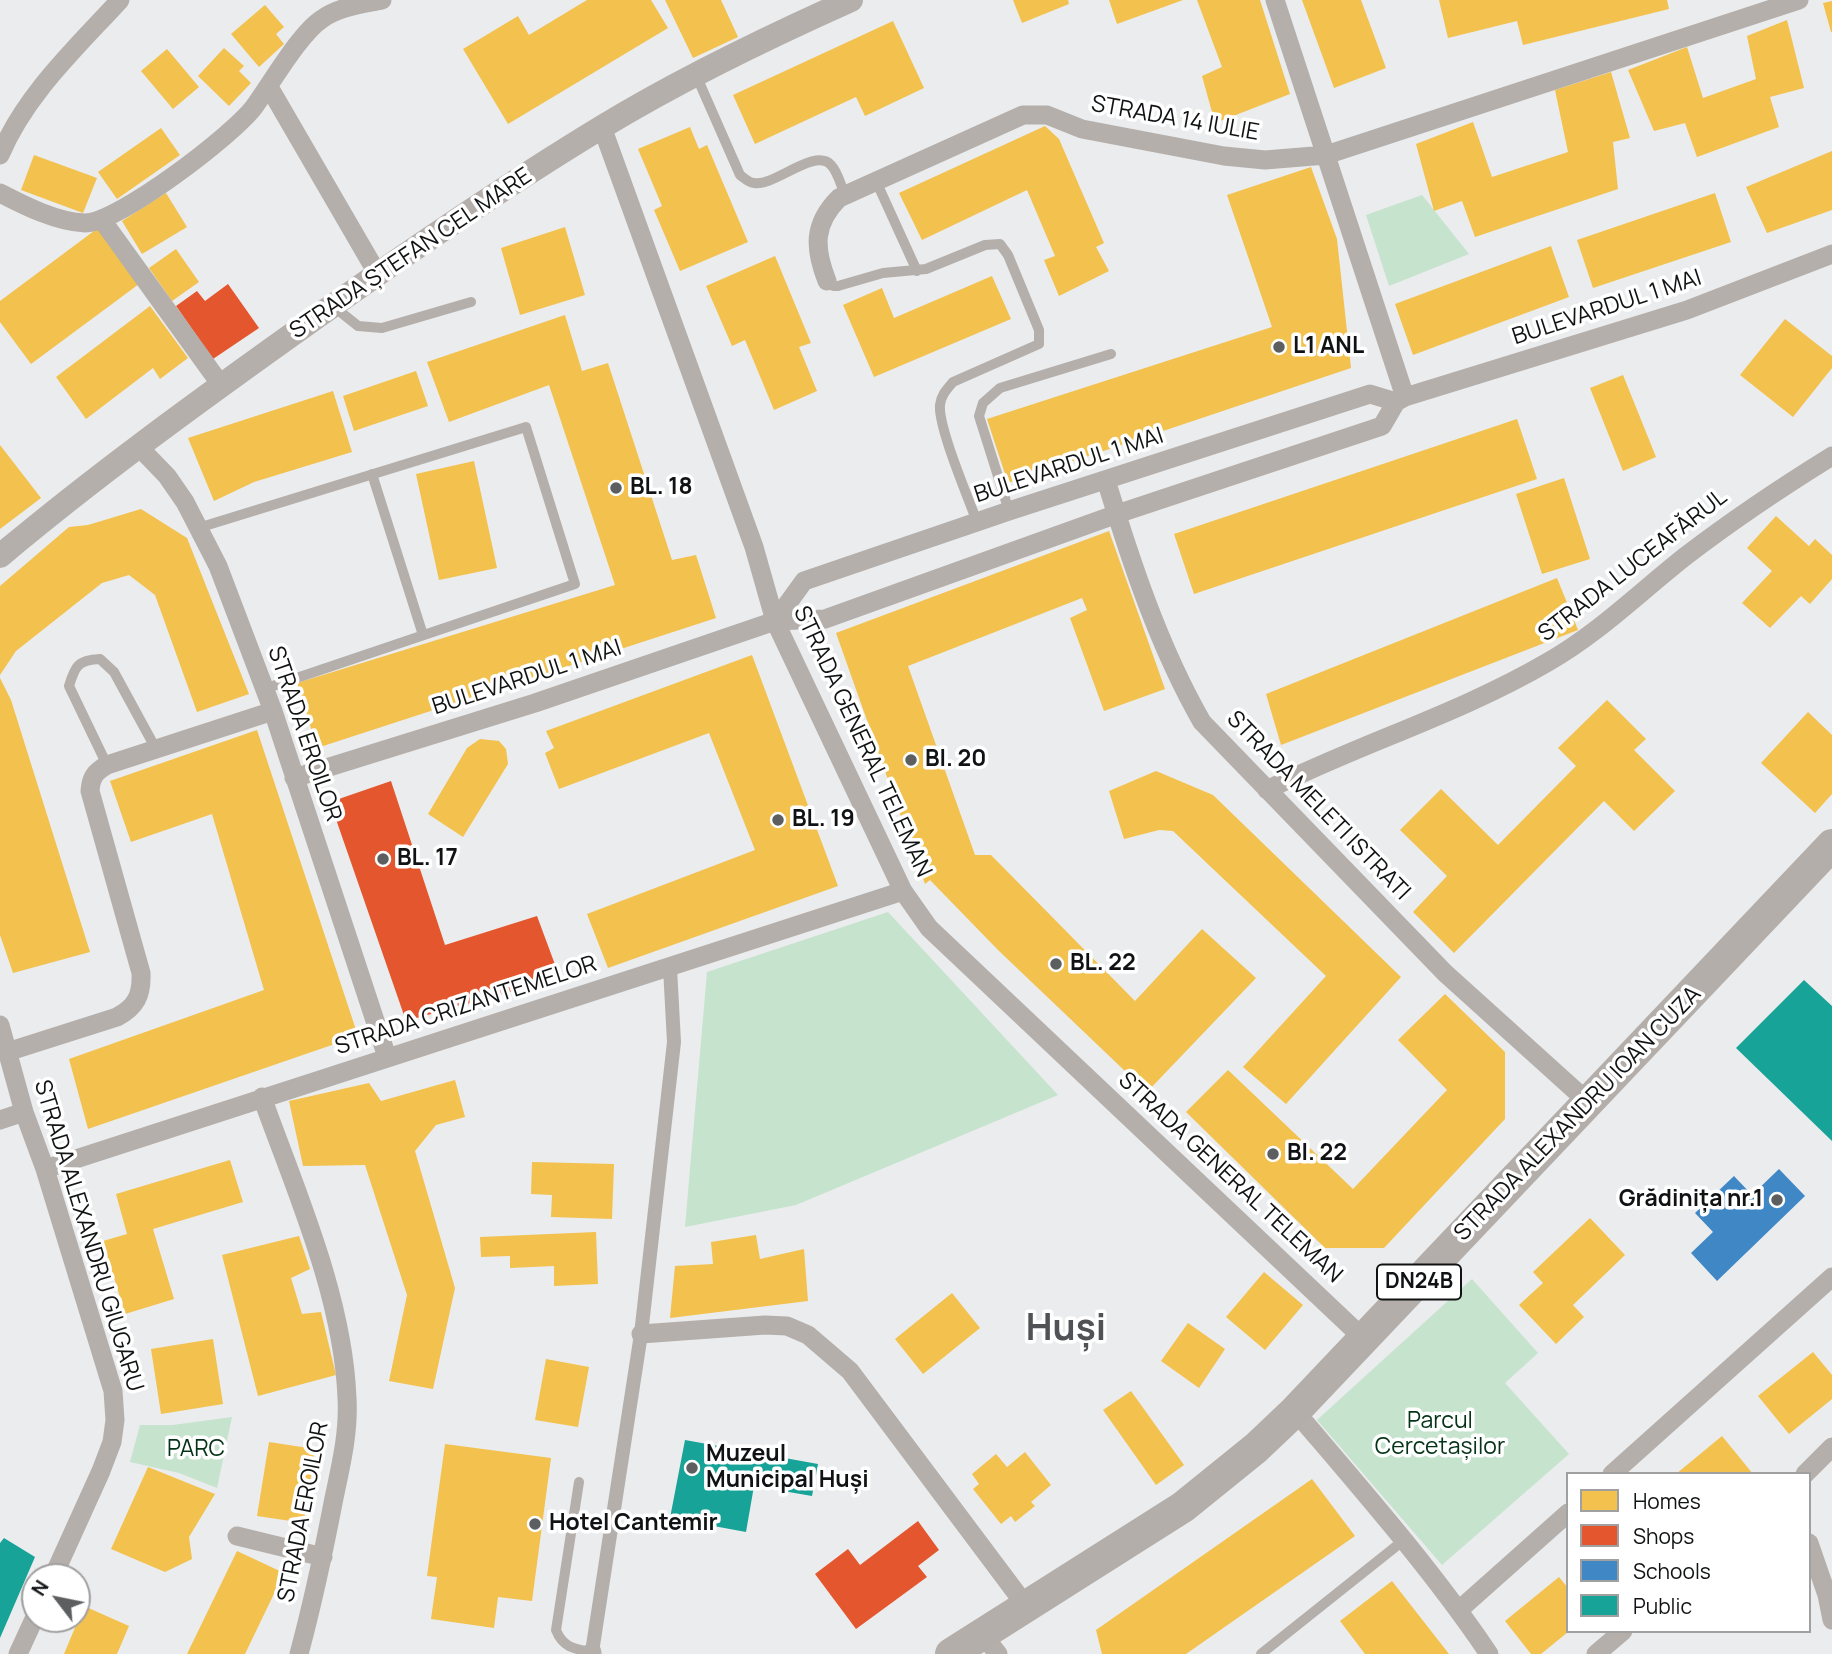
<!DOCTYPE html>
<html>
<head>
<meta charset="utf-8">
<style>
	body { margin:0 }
	#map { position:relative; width:1832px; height:1654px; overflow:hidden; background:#ebeced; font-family:Manrope,sans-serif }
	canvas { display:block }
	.legend { position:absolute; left:1566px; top:1472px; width:245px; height:161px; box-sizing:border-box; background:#fff; border:2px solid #a0a0a1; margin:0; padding:9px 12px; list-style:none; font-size:21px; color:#111213 }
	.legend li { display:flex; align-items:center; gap:14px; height:35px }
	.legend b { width:35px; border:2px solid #a0a0a1 }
	.north { position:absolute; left:21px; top:1563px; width:70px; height:70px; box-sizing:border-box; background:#fff; border:2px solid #a0a0a1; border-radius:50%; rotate:302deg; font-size:19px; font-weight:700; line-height:28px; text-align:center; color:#111213 }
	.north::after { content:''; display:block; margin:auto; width:24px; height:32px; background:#5d5e5f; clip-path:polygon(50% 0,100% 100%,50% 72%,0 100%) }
</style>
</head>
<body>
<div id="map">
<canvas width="1832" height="1654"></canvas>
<ul class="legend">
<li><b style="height:19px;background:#f2c14e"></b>Homes</li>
<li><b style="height:19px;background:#e4572e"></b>Shops</li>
<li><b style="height:19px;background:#3f88c5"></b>Schools</li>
<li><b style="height:19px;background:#17a398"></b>Public</li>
</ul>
<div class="north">N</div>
</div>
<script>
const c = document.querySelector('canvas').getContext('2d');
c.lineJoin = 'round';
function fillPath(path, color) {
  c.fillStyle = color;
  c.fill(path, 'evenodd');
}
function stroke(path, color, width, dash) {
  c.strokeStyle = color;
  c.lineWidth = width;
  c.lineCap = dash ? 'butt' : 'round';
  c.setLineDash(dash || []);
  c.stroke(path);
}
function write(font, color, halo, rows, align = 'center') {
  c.font = font + ' Manrope,sans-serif';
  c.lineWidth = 7;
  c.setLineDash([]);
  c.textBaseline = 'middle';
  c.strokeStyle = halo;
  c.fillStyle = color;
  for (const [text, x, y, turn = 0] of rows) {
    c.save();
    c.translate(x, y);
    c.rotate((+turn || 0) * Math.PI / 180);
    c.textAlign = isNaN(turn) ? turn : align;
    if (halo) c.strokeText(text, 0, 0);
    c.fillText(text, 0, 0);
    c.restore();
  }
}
fillPath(new Path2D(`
	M1422 195 1469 254 1389 286 1366 215Z
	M888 912 1058 1095 796 1205 685 1227 707 972Z
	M1472 1279 1538 1353 1505 1383 1569 1454 1442 1565 1317 1420Z
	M232 1417 217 1488 179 1473 130 1462 140 1425H173Z`), '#c5e3cd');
fillPath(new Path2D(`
	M587 0H651L668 28 508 124 463 49 518 16 529 35Z
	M665 0H721L738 37 693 58Z
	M1013 0H1068L1069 4 1022 23Z
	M1109 0H1183L1117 24Z
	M1197 0H1260L1290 94 1215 123 1202 76 1222 67Z
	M1302 0H1361L1386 68 1334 88Z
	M1439 0H1667L1669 9 1523 45 1517 21 1448 38Z
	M1832 1V32H1831L1823 3Z
	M265 5 284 27 276 34 284 44 259 67 231 34Z
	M1787 20 1804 88 1770 97 1779 127 1697 157 1685 123 1654 131 1628 70 1687 47 1703 98 1756 79 1747 36Z
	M893 21 924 88 865 116 856 97 755 144 733 95Z
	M224 48 244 66 239 71 251 83 229 106 198 76Z
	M167 49 199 87 173 109 141 71Z
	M1611 72 1630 138 1613 142 1618 189 1475 237 1462 201 1434 211 1416 144 1473 122 1492 177 1568 152 1555 90Z
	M1045 126 1059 139 1104 243 1096 247 1109 271 1059 296 1044 260 1055 256 1027 190 922 240 899 193Z
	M690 127 699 149 707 145 748 242 680 271 654 210 662 206 638 149Z
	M161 128 180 155 117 199 98 172Z
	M1832 151V210L1767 233 1746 187Z
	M34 155 97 178 83 213 21 190Z
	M1311 167 1337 239 1351 368 1008 483 987 419 1272 327 1227 195Z
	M166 193 187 227 142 254 122 221Z
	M1715 193 1731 242 1593 288 1577 240Z
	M565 227 585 295 520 315 501 248Z
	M98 228 139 284 31 364 0 322V301Z
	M1551 246 1569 297 1413 355 1395 304Z
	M176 249 199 282 172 301 149 268Z
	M775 256 811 343 799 347 817 391 774 410 745 340 732 346 706 286Z
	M992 276 1011 319 874 377 843 305 882 288 894 318Z
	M150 306 188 358 160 379 153 368 86 419 56 377Z
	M565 315 582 371 608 363 672 560 696 555 716 618 317 748 297 683 615 585 549 385 449 422 427 362Z
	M1785 319 1832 356V368L1793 417 1740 375Z
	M416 371 428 406 354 431 343 396Z
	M1623 375 1656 457 1623 471 1590 388Z
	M333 391 352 452 254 482 214 501 188 438Z
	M1517 419 1537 479 1194 594 1174 534Z
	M0 445 41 498 0 529Z
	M474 461 497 568 439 580 416 474Z
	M1564 478 1590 559 1542 574 1516 494Z
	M141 509 187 538 249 694 197 712 155 595 129 575 102 583 16 651 0 675V586L69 527 88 525Z
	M1776 516 1809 546 1815 539 1832 555V579L1810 604 1801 596 1770 628 1742 603 1772 571 1747 548Z
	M1109 531 1165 689 1104 711 1070 618 1087 610 1082 598 908 666 975 855H991L1135 1001 1202 929 1256 978 1147 1092 998 950 930 880 925 884 836 633Z
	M1557 578 1578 630 1281 745 1266 694Z
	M752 655 838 886 608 968 587 914 755 850 709 733 559 789 545 753 554 748 546 731Z
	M0 678 11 700 90 952 13 973 0 935Z
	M1607 700 1646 739 1634 750 1675 791 1634 831 1604 801 1454 953 1413 912 1447 876 1400 830 1441 789 1498 845 1576 766 1558 748Z
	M1808 712 1832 735V794L1815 813 1761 763Z
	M257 730 358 1036 88 1129 69 1059 264 990 212 814 131 842 110 781Z
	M480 739 499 741 506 749 508 764 463 837 428 814 467 748Z
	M1156 771 1213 795 1401 977 1286 1104 1243 1067 1326 976 1173 831 1159 830 1124 839 1109 791Z
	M1445 994 1505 1052V1119L1384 1248H1325L1186 1112 1228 1070 1353 1189 1447 1090 1398 1040Z
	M455 1080 465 1117 436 1125 415 1151 455 1288 433 1389 389 1381 407 1295 365 1165 303 1166 289 1101 369 1083 381 1101Z
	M230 1160 243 1202 153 1229 174 1299 125 1314 103 1241 127 1234 116 1194Z
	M532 1162 614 1164 612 1219 551 1217 552 1195 531 1194Z
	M1590 1218 1625 1255 1573 1305 1584 1317 1556 1344 1519 1305 1543 1283 1533 1272Z
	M596 1232 598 1284 554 1286V1266L510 1268V1256L481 1257 480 1237Z
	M756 1235 760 1259 804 1249 808 1301 670 1318 675 1266 713 1264 711 1242Z
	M299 1236 310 1269 291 1278 302 1314 321 1312 336 1375 258 1396 222 1255Z
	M1264 1272 1303 1305 1265 1350 1226 1317Z
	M952 1293 980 1328 923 1374 895 1339Z
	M1188 1323 1225 1349 1199 1388 1161 1361Z
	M213 1339 223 1404 161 1414 151 1349Z
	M1813 1352 1832 1375V1399L1789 1434 1758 1396Z
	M546 1359 589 1367 578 1427 535 1420Z
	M1131 1391 1184 1465 1156 1485 1103 1410Z
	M1722 1436 1753 1474H1676Z
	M269 1442 315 1449 304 1523 257 1516Z
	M445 1444 551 1458 532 1601 498 1597 494 1628 431 1619 437 1577 427 1576Z
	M1025 1452 1051 1485 1031 1502 1035 1506 1015 1522 1011 1516 1001 1524 973 1489 979 1484 972 1474 996 1454 1007 1467Z
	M148 1467 215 1494 189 1537 192 1559 165 1572 111 1549Z
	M1312 1479 1355 1536 1186 1654H1102L1096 1630Z
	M237 1551 284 1573 245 1654H187Z
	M1559 1577 1568 1588V1632L1541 1654H1531L1505 1621Z
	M1392 1581 1449 1654H1365L1340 1621Z
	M84 1606 129 1626 117 1654H64Z`), '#f2c14e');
fillPath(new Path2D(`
	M228 284 259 328 213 359 176 306 197 291 205 301Z
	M391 781 445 945 537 916 560 978 406 1021 330 802Z
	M918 1521 939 1550 918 1566 927 1577 856 1629 815 1574 848 1549 860 1565Z`), '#e4572e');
fillPath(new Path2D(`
	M1779 1169 1805 1196 1717 1281 1691 1253 1713 1232 1695 1213 1734 1176 1752 1195Z`), '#3f88c5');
fillPath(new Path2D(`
	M1804 980 1832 1006V1141L1736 1048Z
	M685 1440 818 1464 812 1496 754 1486 746 1532 670 1518Z
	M4 1538 35 1557 0 1638V1543Z`), '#17a398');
stroke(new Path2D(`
	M696 75 740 175C744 178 749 183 754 183 774 187 815 147 831 165 838 172 841 186 845 195
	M876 181 917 271
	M827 281 833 286H838L883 273 926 269 985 245 1000 244 1008 255 1039 330V344L953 382C947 389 941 395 940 405 938 427 968 497 977 522
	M333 306 358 326 382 328 471 302
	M372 474 423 635
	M1009 511 979 416 983 403 1000 388 1111 354
	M198 528 526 427 575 584 264 689
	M107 765 69 686C75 666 78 660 100 659L114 672 156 749
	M579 1482 556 1630C563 1648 575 1649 592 1652
	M1261 1654 1404 1540`), '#b5afac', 10);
stroke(new Path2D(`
	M592 1652 641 1334 674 1042 670 968`), '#b5afac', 14);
stroke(new Path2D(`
	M1275 0 1405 397
	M269 87 377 273
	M602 127 754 547 775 621 903 891 929 928 1364 1339
	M0 155C26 94 76 48 120 0
	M0 193C25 206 57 222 85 223 118 223 233 135 254 107 271 84 300 33 322 19 338 7 363 4 382 0
	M102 220 221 385
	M827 281C814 248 813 224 839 198L1023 115H1047L1082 129 1224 156 1265 160 1326 155 1799 0
	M139 447 167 476 185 502 218 566 273 711 387 1057
	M1106 480C1131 562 1159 647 1202 722L1445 973 1589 1103
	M775 621 804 581 1009 511 1370 394 1396 402
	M294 778 535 703 775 621 825 619 1117 514 1382 426 1396 402 1405 397 1687 310 1832 254
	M1267 790C1359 744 1459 714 1548 662 1599 633 1641 591 1687 555 1734 519 1782 487 1832 456
	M0 1025 24 1112 45 1169 113 1391 115 1420 112 1442 101 1471 53 1577
	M7 1052 117 1017C136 1007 142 995 141 973L90 791C91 777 95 772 107 765L273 711
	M262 1097C296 1192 343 1296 347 1398 349 1432 341 1465 334 1498 324 1550 313 1602 299 1654
	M0 1120 24 1112
	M45 1169C330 1074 618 986 903 891
	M641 1334 765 1325 787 1326 808 1335 850 1371 1026 1606
	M1295 1411C1362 1490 1431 1568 1489 1654
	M1612 1474 1832 1277
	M1805 1474 1832 1447
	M237 1536 323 1557
	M1809 1543 1827 1595 1832 1620
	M1459 1610 1568 1513
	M982 1634 998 1654
	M18 1654 35 1617
	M592 1654V1652
	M1596 1654 1623 1631`), '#b5afac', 19);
stroke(new Path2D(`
	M0 556C93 478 192 406 290 336 392 263 495 192 602 127 681 79 766 38 851 0`), '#b5afac', 24);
stroke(new Path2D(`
	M951 1654 1183 1507 1256 1448 1295 1411 1832 845`), '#b4aeaa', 32);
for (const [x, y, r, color] of [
	[1279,347,7,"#5d5e5f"],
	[616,488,7,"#5d5e5f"],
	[911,760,7,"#5d5e5f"],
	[778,820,7,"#5d5e5f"],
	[383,859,7,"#5d5e5f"],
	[1056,964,7,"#5d5e5f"],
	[1273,1154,7,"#5d5e5f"],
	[1777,1200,7,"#5d5e5f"],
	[692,1468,7,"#5d5e5f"],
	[535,1524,7,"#5d5e5f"]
]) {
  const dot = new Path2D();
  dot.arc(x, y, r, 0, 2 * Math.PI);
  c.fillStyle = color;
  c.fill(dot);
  stroke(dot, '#fff', 2.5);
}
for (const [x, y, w] of [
	[1419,1282,84]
]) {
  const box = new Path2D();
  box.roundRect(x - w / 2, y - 17.5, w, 35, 5);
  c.fillStyle = '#fff';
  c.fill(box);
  stroke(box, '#111213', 2);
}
write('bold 21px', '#111213', null, [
	["DN24B",1419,1282]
]);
write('23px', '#111213', '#fff', [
	["STRADA 14 IULIE",1175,119,10],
	["STRADA ȘTEFAN CEL MARE",411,254,-34],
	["BULEVARDUL 1 MAI",1607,308,-18],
	["BULEVARDUL 1 MAI",1069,466,-18],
	["STRADA LUCEAFĂRUL",1633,566,-38],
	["BULEVARDUL 1 MAI",527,678,-18],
	["STRADA EROILOR",304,734,71],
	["STRADA GENERAL TELEMAN",862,742,65],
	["STRADA MELETI ISTRATI",1318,806,46],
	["STRADA CRIZANTEMELOR",466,1006,-18],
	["STRADA ALEXANDRU IOAN CUZA",1578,1114,-46],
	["STRADA GENERAL TELEMAN",1230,1178,43],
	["STRADA ALEXANDRU GIUGARU",88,1236,73],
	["STRADA EROILOR",304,1512,-79]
]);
write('bold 23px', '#111213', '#fff', [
	["L1 ANL",1293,347],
	["BL. 18",630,488],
	["Bl. 20",925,760],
	["BL. 19",792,820],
	["BL. 17",397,859],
	["BL. 22",1070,964],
	["Bl. 22",1287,1154],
	["Grădinița nr.1",1763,1200,"right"],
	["Muzeul",706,1455],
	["Municipal Huși",706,1481],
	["Hotel Cantemir",549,1524]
], 'left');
write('23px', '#053317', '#fff', [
	["Parcul",1440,1422],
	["Cercetașilor",1440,1448],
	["PARC",196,1450]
]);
write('bold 37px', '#515255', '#fff', [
	["Huși",1066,1330]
]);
</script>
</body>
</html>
